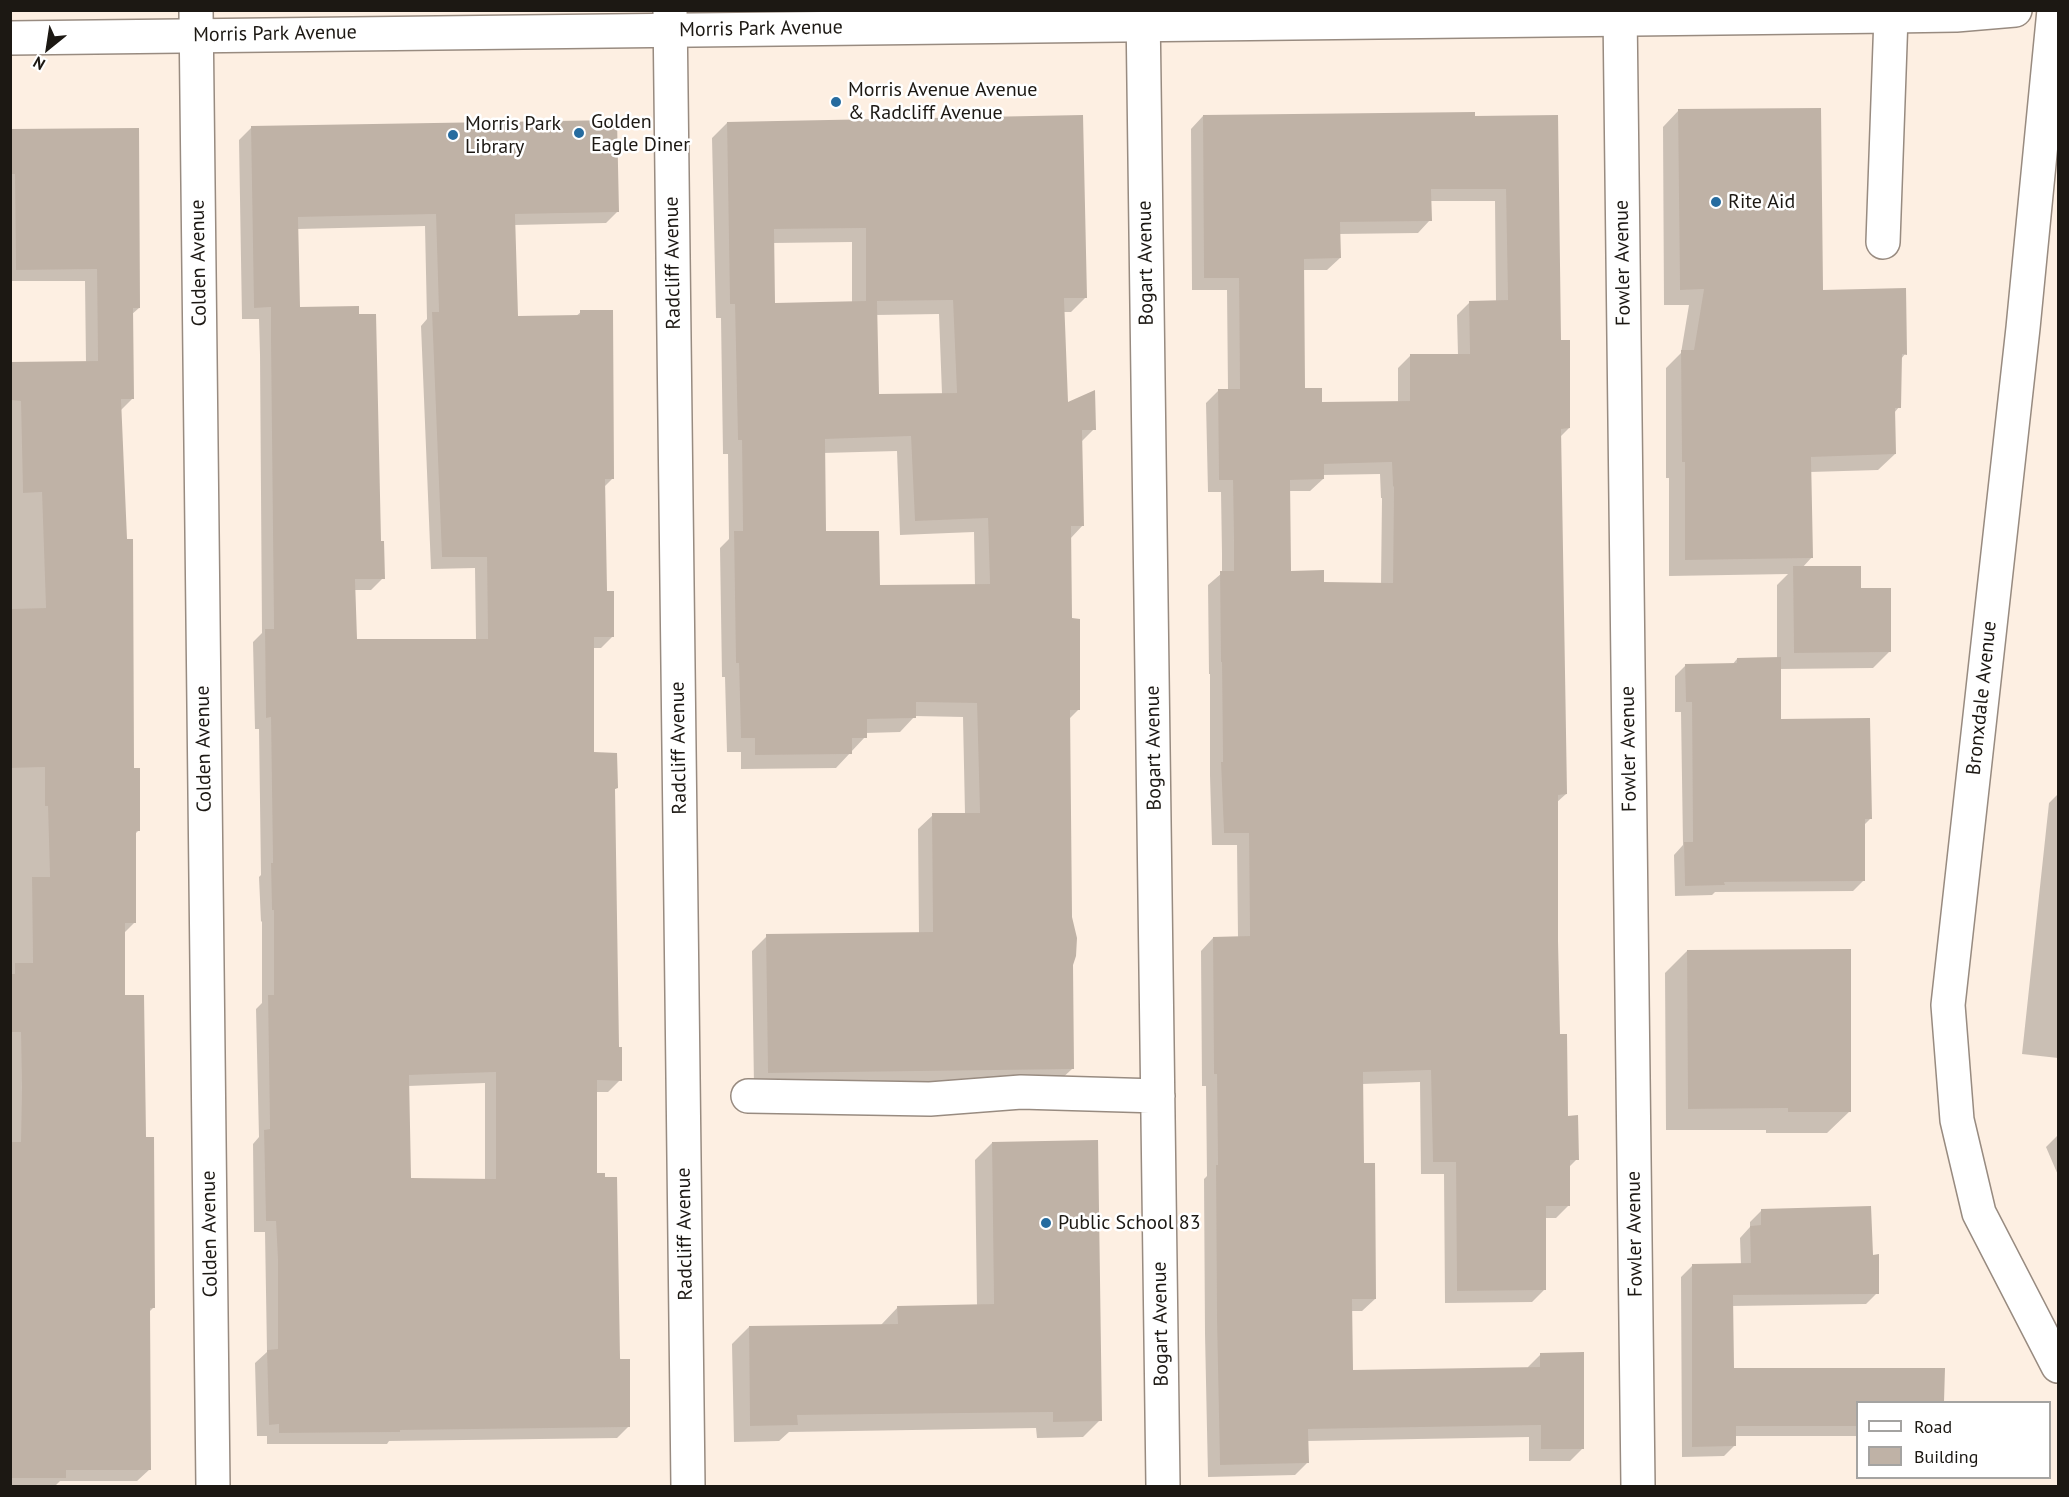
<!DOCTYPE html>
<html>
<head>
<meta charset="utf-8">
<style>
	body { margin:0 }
	#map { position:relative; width:2069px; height:1497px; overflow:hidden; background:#fdefe2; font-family:"PT Sans",sans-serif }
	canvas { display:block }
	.frame { position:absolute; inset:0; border:12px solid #1c1813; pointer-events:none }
	.legend { position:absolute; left:1856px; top:1401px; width:195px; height:78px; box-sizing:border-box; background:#fff; border:2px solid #a4a3a1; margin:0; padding:8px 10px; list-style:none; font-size:18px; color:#1c1813 }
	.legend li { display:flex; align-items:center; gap:12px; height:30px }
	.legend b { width:30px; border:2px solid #a4a3a1 }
	.north { position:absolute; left:18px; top:18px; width:60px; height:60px; -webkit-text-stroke:4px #fff; paint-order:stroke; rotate:210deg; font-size:16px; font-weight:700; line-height:24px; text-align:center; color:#1c1813 }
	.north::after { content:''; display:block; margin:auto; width:21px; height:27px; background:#1c1813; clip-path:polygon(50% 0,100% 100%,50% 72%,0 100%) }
</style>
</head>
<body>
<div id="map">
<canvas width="2069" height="1497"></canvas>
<div class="frame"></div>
<ul class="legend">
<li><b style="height:8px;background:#fff"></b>Road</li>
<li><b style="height:16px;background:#bfb2a6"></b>Building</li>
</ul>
<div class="north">N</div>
</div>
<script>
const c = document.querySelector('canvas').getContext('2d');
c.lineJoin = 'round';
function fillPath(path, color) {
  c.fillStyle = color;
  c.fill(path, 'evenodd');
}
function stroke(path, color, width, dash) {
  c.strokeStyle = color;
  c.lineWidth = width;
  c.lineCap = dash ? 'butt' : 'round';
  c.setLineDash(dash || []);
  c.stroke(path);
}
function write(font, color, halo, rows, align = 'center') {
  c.font = font + ' "PT Sans",sans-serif';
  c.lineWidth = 5;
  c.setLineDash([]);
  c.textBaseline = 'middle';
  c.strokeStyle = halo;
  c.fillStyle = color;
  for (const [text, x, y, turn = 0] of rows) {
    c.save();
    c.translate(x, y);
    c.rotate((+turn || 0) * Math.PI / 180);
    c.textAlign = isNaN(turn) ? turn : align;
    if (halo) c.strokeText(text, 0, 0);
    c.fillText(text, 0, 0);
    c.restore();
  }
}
fillPath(new Path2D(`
	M1679 110 1821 291 1905 354 1901 359 1899 407 1894 413 1895 454 1878 470 1810 472 1812 557 1802 568 1860 589 1890 651 1873 668 1779 669V720L1870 819 1864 825V880L1853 891 1715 892 1712 895 1675 896 1674 855 1683 845 1681 712H1675V676L1686 665H1732L1737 659 1777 658V585L1788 574 1669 576V478H1666V368L1681 353 1689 305H1664L1663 127Z
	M1203 116H1556L1560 341 1569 428 1560 437 1566 794 1556 803 1559 1035 1566 1117 1577 1159 1568 1168 1569 1205 1556 1218H1544V1290L1532 1302 1445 1303 1444 1174H1421L1420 1082 1362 1084 1363 1165 1375 1299 1362 1311H1350L1352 1371 1528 1369V1367L1541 1354 1582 1449 1570 1461H1529V1437L1307 1441V1463L1295 1475 1208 1477 1205 1334 1204 1179 1207 1176 1206 1086H1202L1201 951 1213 938H1238L1237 845H1212L1210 776V674H1209L1208 585 1222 573V554L1221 492H1208L1206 403 1219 390H1228L1227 290H1192L1191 129ZM1430 201H1495L1496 302H1470L1457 315 1458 355 1410 356 1398 368V403L1321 404 1303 390V270H1327L1340 258 1339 234 1418 233 1430 220ZM1380 474 1381 498H1382L1381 585 1323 584 1289 572V491H1310L1323 479V475Z
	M727 123 1086 297 1071 312H1063L1067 404 1094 429 1081 442 1083 525 1070 539 1071 619 1079 709 1069 719 1072 1069 1057 1083 754 1087 752 951 767 936 919 934 918 829 933 815 965 814 963 717 915 716 900 732 865 733V737L836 768 741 769V752H727L725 677H722L720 548 729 539 728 454H723L721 318H716L712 138ZM852 242V303L774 304 773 243ZM939 314 942 394 877 395 876 315ZM897 451 900 535 974 532 975 586H878L824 532 823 453Z
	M251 128 618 211 606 223 514 225 516 317H575L581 312 613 478 604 487 606 593 613 636 601 648H593L592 753 616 788 613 791 618 1048 620 1080 608 1092H595L596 1175 629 1426 617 1438 389 1441 387 1444H267V1436H257L255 1363 267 1352 265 1232H254L253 1144 259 1137 256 1009 262 1003V921L261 922 259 877 261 875 259 729H255L253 642 262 633 260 355 259 319H242L239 140ZM425 226 427 319 421 326 431 569 475 568 476 640 355 641 354 590H371L383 578 379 543 298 308 297 229ZM485 1083V1180H410L408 1086Z
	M10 130 139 308 131 315 133 398 120 411 133 770 139 830 134 835 135 922 123 934 124 997 145 1138 154 1307 149 1312 150 1469 137 1481H60L55 1486H10V364L86 363 85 281H10Z
	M2058 794V1058L2022 1054 2049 803Z
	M1687 951 1850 1111 1827 1133H1766V1130H1666L1665 973Z
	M2057 1136H2058V1175L2046 1147Z
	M992 1143 1100 1420 1083 1437 1037 1438 1036 1428 789 1432 779 1441 734 1442 732 1344 749 1327 881 1325 898 1307 977 1306 975 1160Z
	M1761 1211 1871 1256 1877 1293 1866 1304 1732 1306V1369H1943V1402H1858V1436H1735V1445L1724 1456 1682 1457 1681 1277 1692 1266 1741 1265 1740 1238 1750 1227V1222Z`), '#0003');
fillPath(new Path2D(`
	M1821 108 1823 290 1906 288 1907 355 1902 354 1901 408H1895L1896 454 1811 457 1813 558 1685 560V462H1682L1681 350H1694L1704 289 1680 290 1678 109Z
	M1475 112V116L1558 115 1561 340H1570V428L1561 429 1567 794 1558 795V941L1560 1034H1567L1568 1116 1578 1115 1579 1160H1570V1206H1546V1290L1457 1291 1456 1162H1433L1431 1070 1363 1072 1364 1163H1375L1376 1299H1352L1353 1370 1540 1367V1353L1584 1352V1449H1541V1425L1308 1429 1309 1463 1220 1465 1217 1321 1216 1165H1218L1217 1074H1214L1213 937 1250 936 1249 833H1224L1221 762H1223L1222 662H1221L1220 571H1234V541L1233 480H1219L1218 389H1240L1239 278H1204L1203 115ZM1431 189H1506L1508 300 1469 301 1470 354H1410V401L1322 402V388H1305L1304 259 1341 258 1340 222 1432 221ZM1392 462 1393 487 1394 486 1393 583 1324 582V570L1291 571 1290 480 1324 479V464Z
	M1083 115 1087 298H1064L1068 402 1095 390 1096 430H1082L1084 526H1071L1072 618 1080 619V710H1070L1072 917 1077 938 1076 956 1073 965 1074 1069 768 1073 766 934 933 932 932 813H980L977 703 916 702V718L867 719V738H852V754L755 755V738H741L739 663H736L734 531H743L742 440H738L735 304H730L727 122ZM866 228V301L775 303 774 229ZM953 300 957 393 879 394 877 301ZM911 436 915 521 988 518 990 584 880 585 879 531H826L825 439Z
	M617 120 619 212 515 214 518 316 580 315V310H613L614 479H605L607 591H614V637H594V752L617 753 618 788 615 789 619 1047H622V1081L597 1080V1173H605V1177H617L620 1359H630V1427L400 1430V1432L279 1433V1424L269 1425 267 1350 278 1349V1260L276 1221H266L264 1130 270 1129 268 995H274V910H272L271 863H273L271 717 266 718 265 629H274L271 342V307L254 308 251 126ZM436 214 439 312H432L442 557H487L488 639H357L355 579H385L384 541H381L376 314H359V306L300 307 298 217ZM496 1072V1179L411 1178 409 1075Z
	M139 128 140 308H133L134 399H121L127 539H133L134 768H140V831H136V923H125V995H144L146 1137H154L155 1308H150L151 1470H66V1478H10V1142H21L22 1087 21 1032H10V974H15V963H33L32 877H50L48 806H45V767L10 768V609L46 608 42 492 23 493 21 401 10 400V362L98 361 97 269 16 270 15 174H10V129Z
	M1793 566H1861V588H1891V652L1794 653Z
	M1781 657V719L1870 718 1872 819H1865V881L1724 882 1725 885 1685 886 1684 842H1693L1692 702H1686L1685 664 1737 663V658Z
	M1851 949V1112H1788V1108L1688 1109 1687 950Z
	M1098 1140 1102 1421 1053 1422V1412L797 1415 798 1425 750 1426 749 1326 898 1324 897 1306 994 1304 992 1142Z
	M1871 1206 1873 1255 1879 1254V1294L1733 1295 1734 1368H1945L1944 1402H1857V1426H1736V1446L1692 1447V1264L1751 1263 1750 1226 1761 1225V1209Z`), '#bfb2a6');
const minor = new Path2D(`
	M196 10 213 1486
	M670 10 688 1486
	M1143 10 1163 1486
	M1620 10 1638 1486
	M2054 10 2023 328 1948 1005 1957 1120 1979 1213 2058 1366
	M1883 242 1891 16
	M748 1096 930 1099 1021 1092 1158 1096`);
const major = new Path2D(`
	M10 38 1891 16 1956 15 2015 10`);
stroke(minor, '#988b80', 36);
stroke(major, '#988b80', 36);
stroke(minor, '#fff', 33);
stroke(major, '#fff', 33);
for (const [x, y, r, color] of [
	[836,102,6,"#256b9f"],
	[579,133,6,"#256b9f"],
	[453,135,6,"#256b9f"],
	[1716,202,6,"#256b9f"],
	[1046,1223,6,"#256b9f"]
]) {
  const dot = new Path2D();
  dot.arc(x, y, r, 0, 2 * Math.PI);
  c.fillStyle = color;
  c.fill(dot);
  stroke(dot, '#fff', 2);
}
write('20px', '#1c1813', '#fff', [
	["Morris Park Avenue",761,29,-1],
	["Morris Park Avenue",275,34,-1],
	["Colden Avenue",199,263,-91],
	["Radcliff Avenue",673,263,-91],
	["Bogart Avenue",1146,263,-91],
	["Fowler Avenue",1623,263,-91],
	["Bronxdale Avenue",1982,698,-84],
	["Radcliff Avenue",679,748,-91],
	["Bogart Avenue",1154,748,-91],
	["Colden Avenue",204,749,-91],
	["Fowler Avenue",1629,749,-91],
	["Colden Avenue",210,1234,-91],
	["Radcliff Avenue",685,1234,-91],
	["Fowler Avenue",1635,1234,-91],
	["Bogart Avenue",1161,1324,-91]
]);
write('20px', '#1c1813', '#fff', [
	["Morris Avenue Avenue",848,90],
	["& Radcliff Avenue",848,113],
	["Golden",591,122],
	["Eagle Diner",591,145],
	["Morris Park",465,124],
	["Library",465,147],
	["Rite Aid",1728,202],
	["Public School 83",1058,1223]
], 'left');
</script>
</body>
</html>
